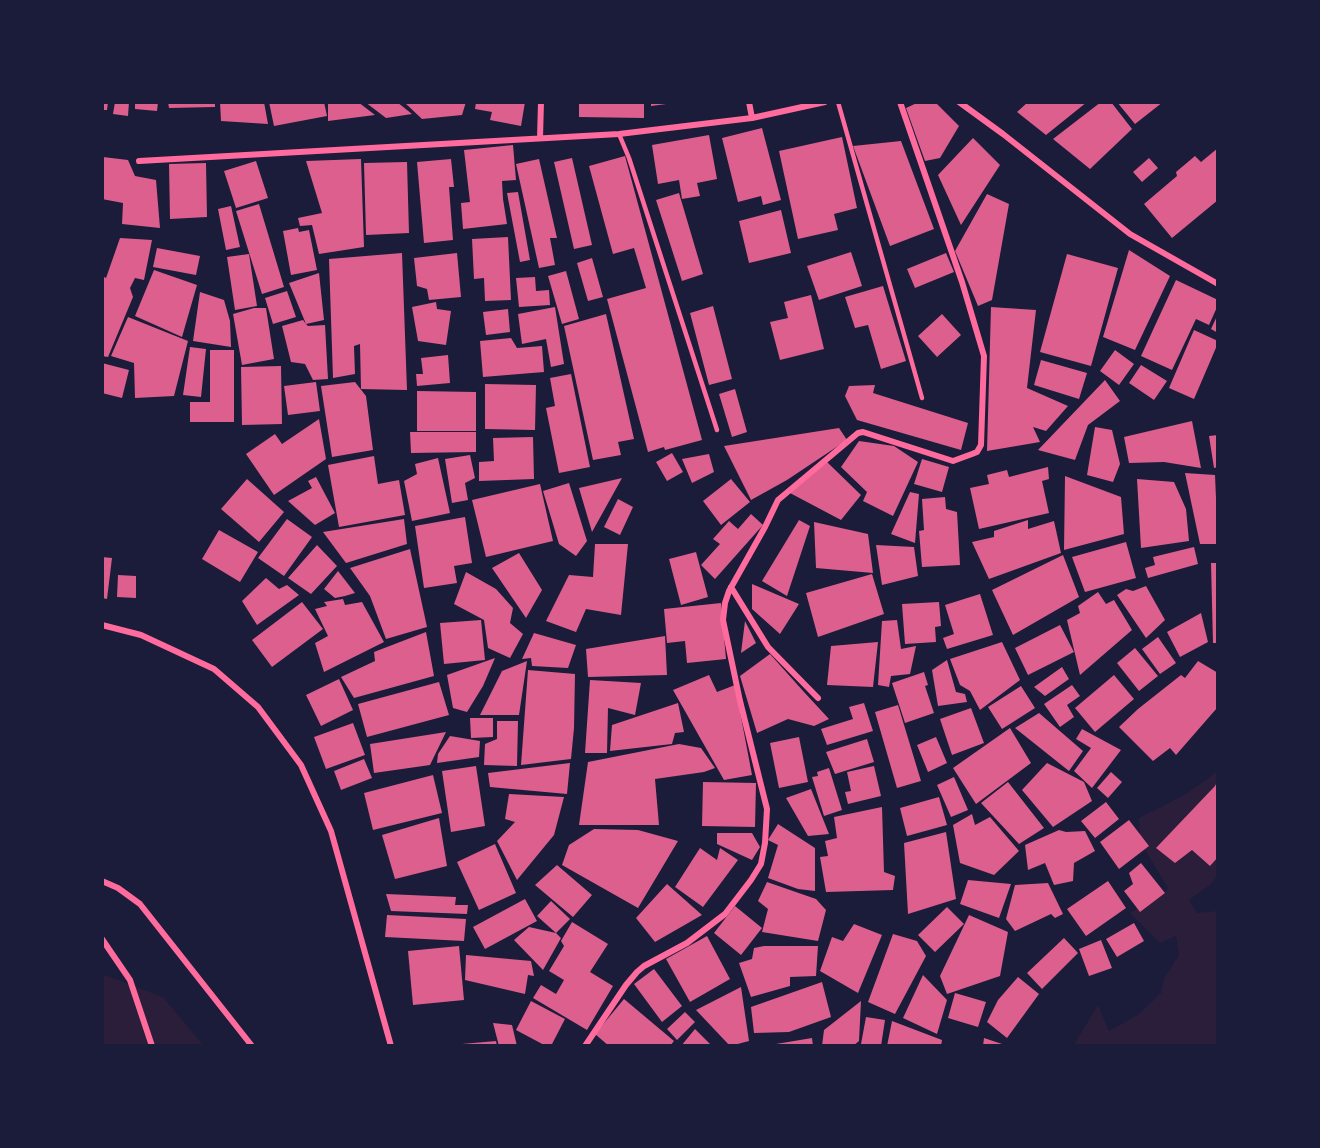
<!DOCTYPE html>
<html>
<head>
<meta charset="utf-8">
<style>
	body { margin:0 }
	#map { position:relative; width:1320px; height:1148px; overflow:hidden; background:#1b1b3a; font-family:"Source Serif 4",serif }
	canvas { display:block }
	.frame { position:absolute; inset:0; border:104px solid #1b1b3a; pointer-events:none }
</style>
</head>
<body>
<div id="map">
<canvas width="1320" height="1148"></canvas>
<div class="frame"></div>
</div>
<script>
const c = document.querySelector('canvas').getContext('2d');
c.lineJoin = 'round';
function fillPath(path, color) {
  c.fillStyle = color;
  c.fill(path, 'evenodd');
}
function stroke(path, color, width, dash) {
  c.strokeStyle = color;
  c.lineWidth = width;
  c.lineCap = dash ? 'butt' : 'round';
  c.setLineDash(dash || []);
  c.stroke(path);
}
fillPath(new Path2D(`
	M1218 770V875L1210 885 1189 900 1197 913 1218 911V1046H1073L1098 1005 1109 1031 1139 1014 1161 993 1164 978 1179 955 1176 936 1160 943 1130 913 1165 893 1168 888 1140 841 1139 818C1167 804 1195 791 1218 770Z
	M102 974 163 997 204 1046H102Z`), '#2a1e3b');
fillPath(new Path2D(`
	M102 102H108L107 110H102Z
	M115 102H129L128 116 113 114Z
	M135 102H158L157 111 135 109Z
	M168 102H215V107L169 108Z
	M220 102H264L268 124 221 121Z
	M269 102H324L327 116 274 126Z
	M328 102H358L375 115 328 121Z
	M365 102H397L412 114 386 118Z
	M404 102H466L462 115 422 119Z
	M476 102H525L521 126 490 120 492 112 475 109Z
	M579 102H644V118L579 117Z
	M651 102H674V103L651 106Z
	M919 102H935L959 126 940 158 925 161 906 108Z
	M1028 102H1087L1046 135 1017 112Z
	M1101 102H1111L1132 129 1090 169 1053 139Z
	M1117 102H1163L1135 124Z
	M762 128 781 200 763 205 761 196 738 202 722 138Z
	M709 135 717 179 697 183 700 196 682 199 679 180 658 184 652 145Z
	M842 137 857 208 834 214 838 230 798 239 779 151Z
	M973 138 1000 165 961 225 938 175Z
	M901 141 934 229 890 246 853 146Z
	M513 145 516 180 502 181 503 199 507 224 463 229 461 203 470 202 464 150Z
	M1218 148V200L1172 238 1144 204 1177 176 1176 172 1195 156 1201 162Z
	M625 156 702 440 665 450 664 447 648 452 607 299 646 288 634 248 613 254 589 166Z
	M103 157 128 160 135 176 156 180 160 228 122 224 123 203 102 199Z
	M572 158 592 245 574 249 554 162Z
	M1149 158 1158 168 1142 182 1133 172Z
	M361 159 364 247 319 254 312 225 300 226 298 218 322 213 306 161Z
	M451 159 454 187H449L453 240 424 243 417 162Z
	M539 159 557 238H550L555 265 539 268 516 164Z
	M256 161 268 198 236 208 224 171Z
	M407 162 409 233 366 235 364 163Z
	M206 163 207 217 170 219 169 164Z
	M518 192 530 260 520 262 507 193Z
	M679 193 703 274 682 281 656 200Z
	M987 194 1009 204 992 300 978 306 955 251Z
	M259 204 284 287 262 294 236 211Z
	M231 206 240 247 226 250 218 209Z
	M781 210 791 253 749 263 739 221Z
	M298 228 299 232 309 230 317 270 291 275 283 231Z
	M508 237 511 300 485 301 484 278 474 279 472 239Z
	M120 238 152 240 144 280 135 278 130 288 133 297 108 357 102 356V276L106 278Z
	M157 248 200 256 196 275 153 267Z
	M1129 250 1170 276 1135 350 1103 337Z
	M851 252 862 286 819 300 807 266Z
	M402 253 407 390 361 389 360 344 354 346 355 374 333 378 329 259Z
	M457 253 461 297 429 300 427 289 417 286 414 258Z
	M946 253 954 272 915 288 907 269Z
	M249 254 257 306 235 310 227 257Z
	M1067 254 1118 268 1091 366 1040 352Z
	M592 258 603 297 588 301 577 263Z
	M154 270 197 285 182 337 135 316Z
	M566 271 579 319 562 324 548 276Z
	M319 273 324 320 306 324 308 326 325 325 328 379 313 380 305 364 291 362 282 326 303 320 306 324 289 283Z
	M535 277 536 291 549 290 550 305 519 307 516 278Z
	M1176 280 1218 300V305L1209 325 1196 319 1172 370 1141 356Z
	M883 286 906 361 881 369 868 325 855 328 845 297Z
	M287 291 296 317 273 324 265 298Z
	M200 292 224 300 230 321 231 347 193 341Z
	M811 295 824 349 780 360 770 322 788 318 784 302Z
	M436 302 437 309 451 311 446 345 418 341 412 307Z
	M713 306 732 379 709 385 690 313Z
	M555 307 564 364 551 367 546 339 522 344 518 314Z
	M991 307 1036 310 1027 388 1068 406 1046 431 1033 427 1040 442 987 451Z
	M254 308H266L274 359 242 365 233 314Z
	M508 309 510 332 486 335 483 312Z
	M606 314 634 439 618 442 621 455 593 460 564 326Z
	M942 314 961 335 937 357 918 336Z
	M1218 314V333L1211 329Z
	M128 317 188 341 174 396 135 398 134 363 111 356Z
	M1194 330 1218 341V343L1194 399 1169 388Z
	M511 338 517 348 542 346 544 372 483 377 480 341Z
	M190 347 206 349 201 397 183 395Z
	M210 350H234V422H190V402H210Z
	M1115 350 1134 364 1119 385 1100 371Z
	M448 355 450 383 417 386 416 374H423L421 358Z
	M1041 360 1087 373 1079 399 1034 385Z
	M102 363 129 370 122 398 102 393Z
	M1141 365 1167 381 1154 400 1129 383Z
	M281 366 282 424 242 425 241 367Z
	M571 374 590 467 559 473 546 408 555 406 550 378Z
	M1105 380 1120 401 1088 425 1075 460 1038 450Z
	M316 382 320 411 288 415 284 386Z
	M355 382 366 396 373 450 332 457 321 386Z
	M485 384 536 385 535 430 485 429Z
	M875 385 873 393 968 423 961 450 857 420 845 396 849 386Z
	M735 389 747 432 732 437 719 394Z
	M417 391 476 392V431H417Z
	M319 419 326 459 274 495 246 454 275 434 282 444Z
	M1192 421 1201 468 1164 462 1129 463 1124 437Z
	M1095 427 1112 430 1120 464 1113 482 1087 475Z
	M839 428 847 440 787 480 751 500 724 446Z
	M410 432H476V452L411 453Z
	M1218 435V467L1214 468 1209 436Z
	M533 437 534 479 479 481V462L494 461 493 438Z
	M859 441 894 446 918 462 893 516 863 501 867 492 841 467Z
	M672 453 683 472 667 481 656 462Z
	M709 454 714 472 692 483 682 459Z
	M470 455 475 478 465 483 468 500 452 503 445 459Z
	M374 456 378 484 399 480 405 515 339 527 328 465Z
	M438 458 450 513 412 521 404 481 417 474 415 464Z
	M922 459 949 467 942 492 914 484Z
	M827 462 861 495 841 520 790 493Z
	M1048 467 1049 479 1042 481 1049 513 979 529 970 488 989 484 987 475 1007 470 1009 477Z
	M1185 473 1215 475 1218 544H1200Z
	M1065 476 1121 497 1124 534 1064 550Z
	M316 477 335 513 315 525 288 501 312 488 308 481Z
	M622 478 592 532 579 488Z
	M247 479 284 512 259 542 221 509Z
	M731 479 750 502 721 525 703 501Z
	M1137 479 1174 482 1186 509 1189 541 1141 548Z
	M569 483 587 541 576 556 559 544 543 491Z
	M540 484 553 541 486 557 472 500Z
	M910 492 919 494 915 543 891 534Z
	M945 497 946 509 957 512 960 565 922 567 919 531 924 530 922 499Z
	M618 499 633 507 620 535 604 527Z
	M751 514 763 525 715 579 701 565 720 544 713 539 729 521 738 529Z
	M465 517 472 563 454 566 457 583 424 588 415 526Z
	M287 519 312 537 284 576 258 558Z
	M404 519 407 544 346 563 323 532Z
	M799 520 810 526 787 596 762 581Z
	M1028 520V529L1054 521 1061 553 989 579 972 542 994 537V531Z
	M814 522 868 534 873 573 816 568Z
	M219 530 258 552 240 582 202 559Z
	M1126 542 1136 578 1085 592 1072 557Z
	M595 544H628L621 615 586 609 576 632 546 621 569 575 593 577Z
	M317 545 337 566 311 594 288 578Z
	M876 545 914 547 918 576 882 585Z
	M1194 547 1198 564 1148 578 1145 568 1155 565 1153 557Z
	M410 549 427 627 386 639 370 596 350 568Z
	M696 552 708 597 681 605 669 559Z
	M519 553 542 590 526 618 492 568Z
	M1063 555 1079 597 1013 635 992 590Z
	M102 557 112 558 107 599 102 598Z
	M1211 563H1218V643H1213Z
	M338 571 355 593 345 596 335 598 324 589Z
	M466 572 496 589 513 608 510 623 523 634 510 658 488 648 484 620 454 604Z
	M872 574 884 614 818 637 806 593Z
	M118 575 136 576V598L117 597Z
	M266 578 279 589 287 585 299 595 257 625 242 601Z
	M752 584 799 604 780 634 752 609Z
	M1146 586 1165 620 1146 638 1117 595 1126 589 1133 591Z
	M1098 592 1106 604 1114 600 1132 630 1080 675 1067 620 1080 613 1078 606Z
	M980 594 993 635 947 649 943 638 954 634 945 605Z
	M343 599 345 605 362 602 384 642 324 672 315 643 328 636 315 609 327 606 324 602Z
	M302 602 323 629 272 667 252 640Z
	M939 602 941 626 935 627 936 642 905 644 902 604Z
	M721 603 726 659 687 663 685 641 667 643 664 609Z
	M1201 613 1208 642 1180 657 1167 632Z
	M481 620 485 660 444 664 440 623Z
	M897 620 901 649 916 646 910 674 891 676 889 687 878 685 882 621Z
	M745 621 756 643 741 653Z
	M1060 625 1074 652 1028 675 1015 648Z
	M426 632 434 676 354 698 341 677 375 661 374 652Z
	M534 633 576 645 568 668 532 666 531 658 522 659Z
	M665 636 667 675 588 677 586 649Z
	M1158 637 1176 663 1160 674 1142 649Z
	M878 642 873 687 827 685 831 646Z
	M1002 642 1020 680 980 710 970 691 960 685 950 659Z
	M1135 648 1158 676 1139 691 1117 663Z
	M770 654 804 692 829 719 814 726 788 719 757 733 740 676Z
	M495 658 483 686 467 712 453 708 447 675Z
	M947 660 956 692 965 694 967 702 938 706 932 670Z
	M527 661 519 715H480L502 671Z
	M1198 661 1218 673V705L1217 708 1176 755 1170 748 1153 761 1119 727 1138 709 1181 675 1185 678Z
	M1062 667 1069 679 1045 696 1034 687Z
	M528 670 575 674 574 728 571 759 521 765Z
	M924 672 928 685 925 686 934 713 905 723 892 683Z
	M709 675 717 692 735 685 752 775 724 780 673 690Z
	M1114 675 1134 699 1095 732 1075 708Z
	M339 679 353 710 321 726 306 695Z
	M590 680 641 683 635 715 608 708 607 753H585Z
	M439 682 449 715 367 737 358 704Z
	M1072 685 1080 696 1067 705 1074 717 1060 727 1044 704Z
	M1021 686 1035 708 1002 729 988 707Z
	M678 703 684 732 675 733 672 744 610 751 612 725Z
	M864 703 873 731 827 745 821 729 853 719 849 707Z
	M898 705 921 781 897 788 875 712Z
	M971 708 984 743 952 755 940 719Z
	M1039 713 1083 751 1069 771 1015 728Z
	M470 718H493V737L471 738Z
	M497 721H518L517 766 484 765 485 744 497 739Z
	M353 723 365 755 326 769 314 737Z
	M1010 728 1031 763 976 804 953 768Z
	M1082 729 1121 750 1092 788 1074 771 1091 748 1076 739Z
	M446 732 430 765 374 773 370 744Z
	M450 736 480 741 479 757 437 763 438 754Z
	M799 737 808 782 779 788 770 743Z
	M936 737 947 763 928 772 917 745Z
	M867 739 874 762 835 774 826 752Z
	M679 744 701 748 715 768 704 772 655 779 659 825H579L588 762Z
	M364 759 372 778 341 790 334 771Z
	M570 763 567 794 490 787 488 773Z
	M1047 763 1084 782 1092 801 1053 827 1022 790Z
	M476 766 485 826 451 832 442 771Z
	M874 766 881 796 848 804 845 792 851 791 847 772Z
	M829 768 842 810 824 816 812 777 818 776 817 772Z
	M1111 772 1122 782 1108 798 1097 788Z
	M433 775 442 813 373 830 364 793Z
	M954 777 968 810 951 817 937 785Z
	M1218 780V857L1210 866 1192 850 1175 863 1156 848 1215 786Z
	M703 782 756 783 755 827 702 826Z
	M1008 782 1044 828 1019 844 981 803Z
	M811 789 829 834 808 836 786 798Z
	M509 794 564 797 554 835 517 880 497 841 515 822 505 819Z
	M939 797 947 825 907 836 900 808Z
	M1106 802 1119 819 1095 838 1081 821Z
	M882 807 884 872 895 876 893 890 826 892 820 857 828 856 825 841 837 838 834 817Z
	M972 814 975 825 990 817 1019 851 994 875 960 863 953 825Z
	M439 818 447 866 395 879 382 835Z
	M1129 820 1149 846 1119 869 1100 842Z
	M778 824 815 848V891L798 889 768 878 778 845 768 840Z
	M594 829 638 830 678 841 638 908 562 865 569 845Z
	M1059 830 1066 832 1085 831 1095 851 1074 863 1073 881 1054 885 1045 863 1028 870 1025 845Z
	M946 832 956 899 908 914 904 843Z
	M717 833H752L760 847 752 860 717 844Z
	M495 844 516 893 479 910 457 862Z
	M700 848 717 860 720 848 738 860 703 907 675 887Z
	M1141 863 1165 893 1140 912 1124 891 1133 884 1129 873Z
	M557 865 592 895 573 917 535 885Z
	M968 880 1011 884 999 918 960 904Z
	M1108 881 1126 908 1086 936 1067 909Z
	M767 882 816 899 826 910 818 941 762 932 768 909 758 901Z
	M1048 883 1063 914 1055 918 1051 914 1015 931 1006 919 1015 885Z
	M667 884 702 915 655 942 636 918Z
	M386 894 456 897 455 905H468L467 914 391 911Z
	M525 899 537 921 485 949 473 927Z
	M551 901 570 919 556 933 537 916Z
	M735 906 762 928 741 955 714 933Z
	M947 907 964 924 935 952 918 935Z
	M387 915 466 919 464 941 385 937Z
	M969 915 1008 932 1000 976 947 994 940 976Z
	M572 922 608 944 590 972 613 986 587 1030 533 998 541 985 556 994 564 980 549 971 564 946 561 941Z
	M1134 923 1144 941 1117 957 1106 939Z
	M854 924 882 935 858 993 820 971 832 937 843 941Z
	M529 927 556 933 561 938 543 970 514 940Z
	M893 934 917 941 926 956 895 1014 868 1002Z
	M707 936 730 979 690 1002 666 959Z
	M1064 938 1078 953 1042 989 1027 973Z
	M1101 940 1112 968 1089 976 1079 949Z
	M459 946 464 1000 413 1005 408 951Z
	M764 946H818L816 976 790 977V986L751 997 739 963 752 959 754 948Z
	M466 955 531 961 534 976 528 975 525 994 465 980Z
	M654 969 682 1006 662 1022 634 984Z
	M923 975 947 1000 937 1034 903 1018Z
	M1018 977 1039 994 1007 1038 987 1022 998 1000Z
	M822 982 831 1017 789 1032 754 1033 751 1007Z
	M741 987 749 1041 730 1046 696 1010Z
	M955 993 986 1002 978 1027 948 1018Z
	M624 999 674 1041 670 1046H609L595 1034Z
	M531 1001 565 1019 551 1046H546L516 1030Z
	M861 1001 859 1041 853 1046H822L824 1030Z
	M685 1012 695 1022 677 1040 667 1029Z
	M866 1017 885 1020 881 1046 861 1044Z
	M892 1021 942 1040 941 1046H887Z
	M493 1023 512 1025 517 1046H499Z
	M695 1029 712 1046H681Z
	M812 1038 813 1046H770V1045Z
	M984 1038 1008 1046H983Z
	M496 1041 497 1046H462V1044Z`), '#dd5f8e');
stroke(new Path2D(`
	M838 102 922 398
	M619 134 629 158 717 430`), '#ff6b9d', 4.5);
stroke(new Path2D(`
	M749 102 752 118
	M959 102 1003 134 1130 234 1218 284
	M540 138 541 102
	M139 161 619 134 752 118 825 102
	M731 587 768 647 818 698
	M102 625 141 635 214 669 258 707 301 765 331 831 391 1046
	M102 881 118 888 140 904 252 1046
	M102 939 130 980 152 1046
	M585 1046 626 985 637 972 644 966 687 943 725 914 751 880 761 864 765 843 767 809 740 701 723 620 725 603 729 591 765 527 778 500 858 433 863 432 953 461 972 454 977 452 981 445 984 356 962 282 900 102`), '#ff6b9d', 6);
</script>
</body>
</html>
